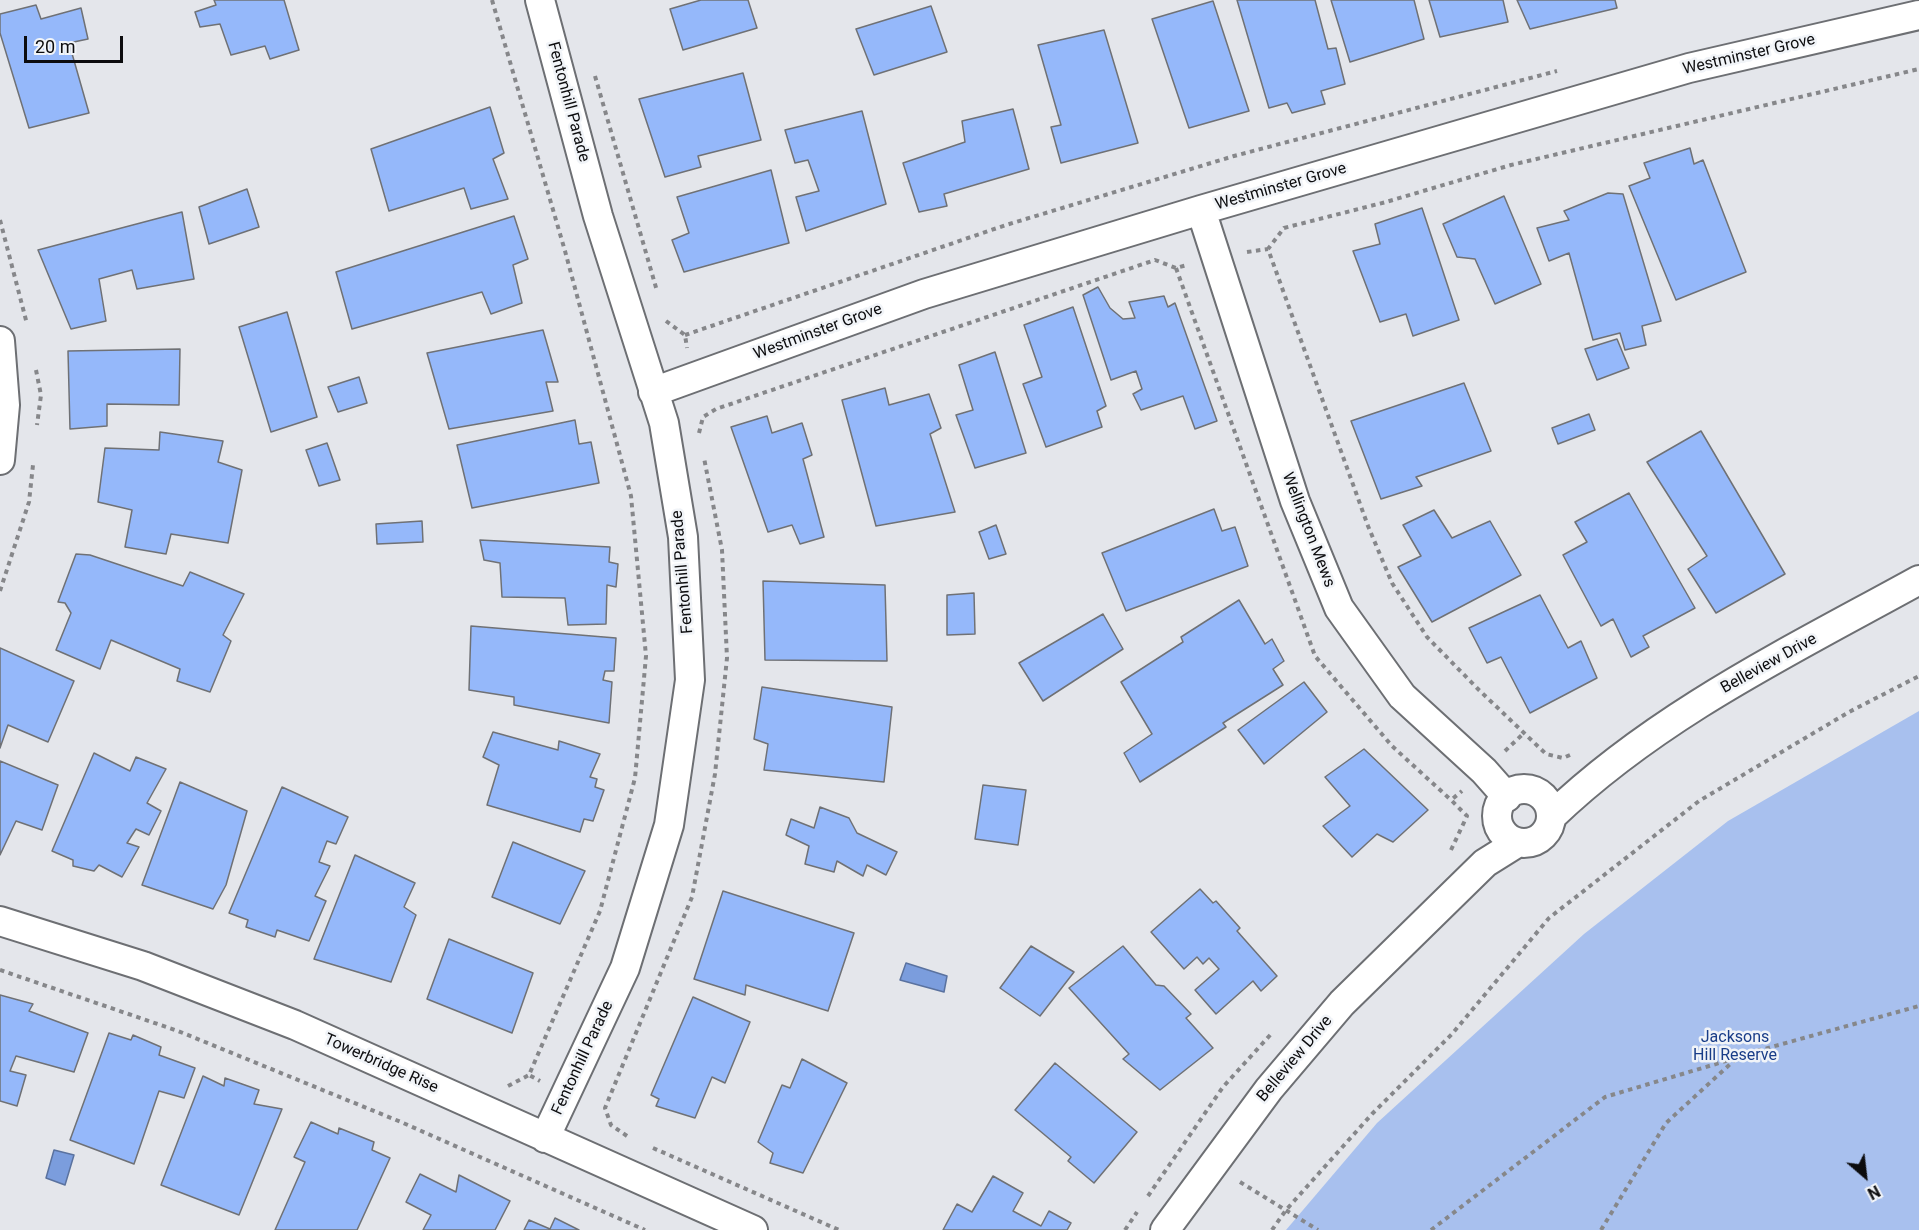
<!DOCTYPE html>
<html>
<head>
<meta charset="utf-8">
<style>
	body { margin:0 }
	#map { position:relative; width:1919px; height:1230px; overflow:hidden; background:#e4e6eb; font-family:Roboto,sans-serif }
	canvas { display:block }
	.north { position:absolute; left:1835px; top:1146px; width:60px; height:60px; -webkit-text-stroke:4px #f1f4f8; paint-order:stroke; rotate:152deg; font-size:16px; font-weight:700; line-height:24px; text-align:center; color:#0c0c0e }
	.north::after { content:''; display:block; margin:auto; width:21px; height:27px; background:#0c0c0e; clip-path:polygon(50% 0,100% 100%,50% 72%,0 100%) }
	.scale { position:absolute; left:24px; top:36px; width:99px; height:27px; box-sizing:border-box; border:3px solid #0c0c0e; border-top:0; padding-left:8px; font-size:18px; line-height:21px; white-space:nowrap; color:#0c0c0e; -webkit-text-stroke:4px #f1f4f8; paint-order:stroke }
</style>
</head>
<body>
<div id="map">
<canvas width="1919" height="1230"></canvas>
<div class="north">N</div>
<div class="scale">20 m</div>
</div>
<script>
const c = document.querySelector('canvas').getContext('2d');
c.lineJoin = 'round';
function fillPath(path, color) {
  c.fillStyle = color;
  c.fill(path, 'evenodd');
}
function stroke(path, color, width, dash) {
  c.strokeStyle = color;
  c.lineWidth = width;
  c.lineCap = dash ? 'butt' : 'round';
  c.setLineDash(dash || []);
  c.stroke(path);
}
function write(font, color, halo, rows, align = 'center') {
  c.font = font + ' Roboto,sans-serif';
  c.lineWidth = 5;
  c.setLineDash([]);
  c.textBaseline = 'middle';
  c.strokeStyle = halo;
  c.fillStyle = color;
  for (const [text, x, y, turn = 0] of rows) {
    c.save();
    c.translate(x, y);
    c.rotate((+turn || 0) * Math.PI / 180);
    c.textAlign = isNaN(turn) ? turn : align;
    if (halo) c.strokeText(text, 0, 0);
    c.fillText(text, 0, 0);
    c.restore();
  }
}
fillPath(new Path2D(`
	M1919 711V1230H1286L1377 1123 1584 934 1728 821Z`), '#a8c0ee');
const water = new Path2D(`
	M906 963 947 976 944 992 900 980Z
	M54 1150 74 1155 65 1185 46 1178Z`);
fillPath(water, '#7b9ddd');
stroke(water, '#5a729f', 1.5);
const building = new Path2D(`
	M214 0H284L299 50 270 59 265 46 231 55 220 24 200 27 195 12 216 5Z
	M701 0H748L757 28 683 50 670 9Z
	M1237 0H1315L1328 49 1336 48 1345 84 1321 91 1325 104 1292 113 1287 103 1269 108Z
	M1331 0H1414L1424 39 1350 62Z
	M1429 0H1503L1508 22 1440 37Z
	M1517 0H1615L1617 8 1530 29Z
	M1213 1 1249 111 1189 128 1152 19Z
	M36 5 41 19 81 8 88 39 69 43 89 113 29 128 0 33V14Z
	M931 6 947 52 874 75 856 29Z
	M1104 30 1138 143 1061 163 1051 127 1061 125 1038 45Z
	M743 73 761 140 698 156 701 167 665 177 639 99Z
	M490 107 504 153 493 159 508 199 471 209 464 188 389 211 371 149Z
	M1013 109 1029 169 944 194 947 206 919 212 903 163 965 142 962 121Z
	M862 111 886 204 806 231 796 197 819 191 808 160 795 163 785 130Z
	M1690 148 1694 164 1703 160 1746 272 1676 300 1629 186 1650 178 1644 163Z
	M771 170 789 243 684 272 672 240 689 233 677 197Z
	M247 189 259 227 209 244 199 207Z
	M1608 193 1623 194 1661 321 1642 326 1646 345 1625 350 1620 333 1593 340 1569 253 1549 261 1537 228 1569 220 1564 211Z
	M1504 196 1541 284 1495 304 1475 259 1457 257 1443 224Z
	M1422 208 1459 320 1413 336 1406 314 1380 322 1353 251 1380 244 1375 224Z
	M182 212 194 279 137 289 132 270 99 279 106 321 71 329 38 250Z
	M514 216 528 259 513 265 522 303 491 314 482 292 352 329 336 272Z
	M1098 287 1110 308 1123 319 1135 318 1129 302 1164 296 1168 307 1175 303 1217 421 1195 429 1183 396 1141 410 1133 394 1142 389 1136 371 1111 380 1083 295Z
	M1073 307 1106 406 1097 411 1102 427 1046 447 1023 384 1042 377 1024 325Z
	M287 312 317 417 271 432 239 327Z
	M543 330 558 382H546L553 411 449 429 427 353Z
	M1617 339 1629 368 1597 380 1585 349Z
	M180 349 179 405 107 404V426L70 429 68 351Z
	M995 352 1026 453 975 468 956 415 973 410 959 365Z
	M359 377 367 403 338 412 328 387Z
	M1464 383 1491 451 1416 477 1422 486 1381 499 1351 421Z
	M885 388 889 405 929 394 941 428 930 434 955 512 876 526 842 400Z
	M1589 414 1595 430 1558 444 1552 428Z
	M767 416 772 433 802 423 812 455 803 459 824 537 800 544 792 525 768 532 731 427Z
	M575 420 579 444 591 442 599 483 472 508 457 445Z
	M1701 431 1785 574 1716 613 1688 569 1707 556 1647 462Z
	M160 432 223 441 218 462 242 470 228 543 171 534 166 554 125 547 132 510 98 502 105 448 159 450Z
	M327 443 340 480 319 486 306 450Z
	M1629 493 1695 608 1643 636 1649 647 1631 657 1613 619 1601 626 1563 555 1587 542 1575 522Z
	M1214 509 1222 531 1235 527 1248 566 1126 611 1102 553Z
	M1434 510 1452 538 1490 521 1521 575 1432 622 1398 567 1421 556 1403 525Z
	M422 521 423 542 377 544 376 524Z
	M996 525 1006 554 989 559 979 532Z
	M480 540 610 547 609 562 618 564 616 587 607 585 606 624 568 625 565 598 502 597 500 563 484 560Z
	M76 554 90 555 183 586 190 572 244 594 223 635 231 641 210 692 177 681 180 669 111 640 100 669 56 650 71 613 65 603 58 602Z
	M763 581 885 585 887 661 765 660Z
	M974 593 975 634 947 635V595Z
	M1540 595 1568 648 1581 641 1597 678 1530 713 1501 657 1487 663 1469 628Z
	M1239 600 1265 644 1272 639 1284 661 1273 669 1283 685 1223 723 1226 727 1140 782 1124 753 1152 734 1121 682 1183 642 1181 637Z
	M1103 614 1123 649 1043 701 1019 663Z
	M471 626 616 638 614 671H605L603 680 612 682 609 723 514 705V697L469 690Z
	M0 648 74 681 48 742 8 725 0 748Z
	M1304 682 1327 712 1264 764 1238 730Z
	M762 687 892 707 884 782 764 770 768 744 754 739Z
	M493 732 558 750 559 741 600 754 590 777 597 779 595 787 604 790 593 821 584 819 580 832 487 805 499 765 483 757Z
	M1364 749 1428 810 1393 842 1377 834 1352 857 1323 826 1350 806 1325 777Z
	M94 753 130 771 136 757 166 769 147 803 161 811 149 835 136 829 127 843 139 847 122 877 99 865 94 871 73 866V860L52 851Z
	M0 761 58 785 42 830 16 821 0 855Z
	M180 782 247 811 226 885 213 909 142 885Z
	M983 785 1026 790 1018 845 975 839Z
	M282 787 348 817 336 844 327 841 319 862 330 866 315 896 326 901 309 941 277 930 275 937 246 927 248 920 229 913Z
	M820 807 849 818 857 833 897 852 886 875 867 865 863 876 837 861 834 872 805 864 809 846 786 835 791 819 814 828Z
	M513 842 585 871 560 924 492 897Z
	M355 855 415 883 404 907 416 915 391 982 314 959Z
	M1200 889 1213 903 1216 901 1240 928 1237 931 1277 976 1261 991 1253 981 1216 1014 1195 990 1219 969 1209 958 1203 964 1197 957 1184 969 1151 932Z
	M723 891 854 933 828 1011 746 985 745 995 694 979Z
	M449 939 533 973 512 1033 427 999Z
	M1031 946 1074 972 1040 1016 1000 988Z
	M1123 946 1156 985 1164 986 1191 1014 1186 1018 1213 1048 1160 1090 1123 1059 1129 1054 1069 988Z
	M0 995 33 1004 29 1011 88 1033 74 1072 16 1056 10 1071 26 1075 17 1106 0 1101Z
	M693 997 750 1022 725 1083 712 1077 695 1118 656 1106 659 1099 651 1095Z
	M109 1033 131 1040 133 1035 161 1047 159 1055 195 1068 184 1098 159 1091 134 1164 70 1140Z
	M802 1059 847 1083 803 1173 770 1163 773 1153 758 1142 782 1085 790 1088Z
	M1055 1063 1137 1132 1094 1183 1068 1161 1071 1157 1015 1110Z
	M203 1076 224 1086 225 1078 259 1090 254 1104 282 1109 239 1215 161 1185Z
	M311 1122 338 1134 339 1128 374 1142 372 1150 390 1158 357 1230H275L305 1162 294 1157Z
	M420 1174 456 1192 459 1175 510 1201 495 1230H423L431 1215 406 1202Z
	M993 1176 1023 1193 1013 1211 1041 1226 1049 1211 1071 1223 1067 1230H943L957 1204 972 1212Z
	M555 1218 579 1230H524L529 1220 550 1229Z`);
fillPath(building, '#95b8fa');
stroke(building, '#6f7175', 1.5);
const minor = new Path2D(`
	M540 0 598 216 664 423 683 537 690 680 669 825 625 968 545 1138
	M1201 210 1295 501 1339 608 1402 696 1484 771 1507 797
	M0 341 5 405 0 460
	M653 392 924 294 1201 210 1689 68 1919 15
	M1497 816a27 27 0 1 1 54 0a27 27 0 1 1-54 0Z
	M1551 817C1657 715 1792 650 1919 580
	M0 921 143 966 295 1025 753 1230
	M1165 1230 1269 1089 1342 1003 1485 863 1517 843`);
stroke(minor, '#6d6f73', 32);
stroke(new Path2D(`
	M492 0 565 251 631 496 646 656 635 778 600 911 529 1075 540 1081
	M595 76 657 291
	M0 220 27 324
	M1247 252 1268 249
	M1176 268 1315 656 1392 746 1451 800
	M666 321 685 335 687 348
	M685 335 1006 225 1234 156 1557 71
	M36 370 41 395 37 425
	M699 433 703 417 716 409 1155 260 1176 268 1187 265
	M0 591 29 502 33 465
	M1505 751 1524 733
	M1570 755 1563 758 1546 754 1479 690 1427 637 1392 583 1368 526 1268 249 1284 228 1386 202 1511 165 1919 69
	M1451 850 1467 816 1451 800 1462 791
	M0 970 178 1031 401 1122 645 1230
	M508 1086 529 1075
	M627 1136 611 1125 605 1108 692 897 715 774 727 658 722 550 704 458
	M653 1148 839 1230
	M1240 1182 1318 1230
	M1148 1196 1223 1087 1272 1033
	M1125 1230 1137 1212
	M1272 1230 1286 1210 1372 1114 1452 1034 1549 918 1699 801 1849 712 1919 676
	M1431 1230 1605 1097 1736 1058
	M1601 1230 1666 1123 1739 1056 1919 1006`), '#86878a', 4, [4.5, 4.5]);
stroke(minor, '#fff', 28);
write('16px', '#0c0c0e', '#f1f4f8', [
	["Westminster Grove",1749,55,-13],
	["Fentonhill Parade",568,102,75],
	["Westminster Grove",1281,187,-16],
	["Westminster Grove",818,332,-20],
	["Wellington Mews",1308,530,69],
	["Fentonhill Parade",683,572,-95],
	["Belleview Drive",1769,664,-29],
	["Fentonhill Parade",583,1058,-65],
	["Belleview Drive",1295,1059,-50],
	["Towerbridge Rise",381,1064,24]
]);
write('16px', '#193d88', '#f1f4f8', [
	["Jacksons",1735,1038],
	["Hill Reserve",1735,1056]
]);
</script>
</body>
</html>
